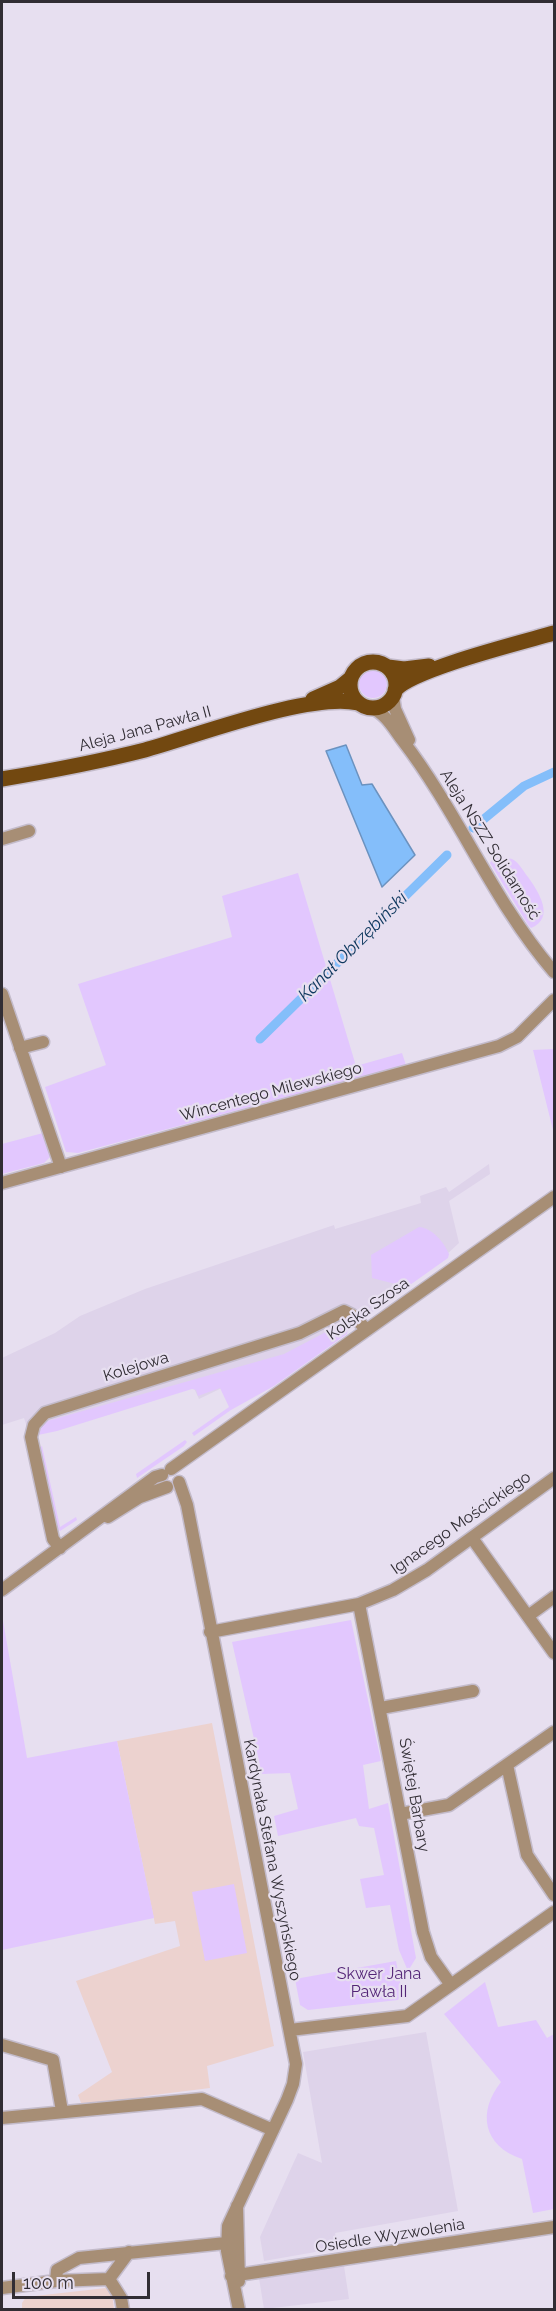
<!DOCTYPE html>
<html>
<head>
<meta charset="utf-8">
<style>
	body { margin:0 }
	#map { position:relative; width:556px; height:2311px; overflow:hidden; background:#e7dff0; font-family:Raleway,sans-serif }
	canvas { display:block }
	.frame { position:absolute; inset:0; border:3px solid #312d34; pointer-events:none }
	.scale { position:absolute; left:12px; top:2272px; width:138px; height:27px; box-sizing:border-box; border:3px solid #312d34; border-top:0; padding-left:8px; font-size:18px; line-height:21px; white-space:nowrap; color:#312d34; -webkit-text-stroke:4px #e7dff0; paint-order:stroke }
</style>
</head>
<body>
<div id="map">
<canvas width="556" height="2311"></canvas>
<div class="frame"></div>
<div class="scale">100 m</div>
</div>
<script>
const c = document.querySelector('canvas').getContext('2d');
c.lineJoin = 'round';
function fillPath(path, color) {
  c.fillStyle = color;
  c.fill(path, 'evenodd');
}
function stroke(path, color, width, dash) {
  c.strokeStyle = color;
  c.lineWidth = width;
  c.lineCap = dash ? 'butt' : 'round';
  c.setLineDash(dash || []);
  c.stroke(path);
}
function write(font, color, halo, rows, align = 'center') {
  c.font = font + ' Raleway,sans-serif';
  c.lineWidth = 4.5;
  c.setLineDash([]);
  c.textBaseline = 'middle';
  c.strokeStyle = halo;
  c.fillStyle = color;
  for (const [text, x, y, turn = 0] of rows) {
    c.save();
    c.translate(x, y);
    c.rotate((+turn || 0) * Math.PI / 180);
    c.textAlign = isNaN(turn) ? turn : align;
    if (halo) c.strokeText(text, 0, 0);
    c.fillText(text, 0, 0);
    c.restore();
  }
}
fillPath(new Path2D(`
	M489 1164 490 1174 449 1201 459 1243 430 1270 289 1373 226 1386 199 1399 191 1382 27 1427 24 1418 2 1425V1358L55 1333 80 1316 145 1289 334 1225 335 1229 421 1203 420 1196 446 1187 449 1192Z
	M426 2032 458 2211 335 2233 338 2248 264 2261 260 2237 298 2153 322 2163 303 2052Z
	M344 2266 349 2299 264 2309 259 2278Z`), '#ded3ea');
fillPath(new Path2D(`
	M212 1723 274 2046 207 2066 210 2088 146 2096 130 2101 81 2103 78 2095 112 2072 76 1981 180 1946 175 1921 155 1924 117 1741Z
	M106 2288 112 2293 114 2309H22V2303L26 2297Z`), '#ecd2cf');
fillPath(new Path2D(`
	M359 684a14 14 0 1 1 28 0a14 14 0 1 1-28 0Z
	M493 858C499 858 507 857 512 859 519 862 523 871 528 877 538 891 556 918 531 928L528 925 490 863Z
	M298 873 356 1066 402 1053 406 1065 78 1153 66 1152 45 1087 106 1065 78 984 232 937 222 896Z
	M554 1049V1134L533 1050Z
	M43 1133 50 1157 44 1163 2 1174V1144Z
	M419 1227C432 1228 444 1242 449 1254L448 1258 407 1287 372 1278 371 1255Z
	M343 1323 348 1327 347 1334 274 1386 231 1410 194 1436 192 1433 229 1407 220 1388 198 1396 196 1390 192 1389 57 1431 38 1435 44 1422 284 1354Z
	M185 1440 187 1442 184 1446 137 1478 136 1474Z
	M42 1446 60 1527 76 1517 77 1520 60 1531 57 1528 38 1449Z
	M2 1615 27 1758 117 1741 154 1918 2 1950Z
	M351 1620 381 1761 363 1765 369 1809 388 1803 416 1958 408 1971 399 1950 390 1905 366 1908 360 1879 384 1875 374 1828 359 1826 356 1818 278 1836 274 1816 298 1809 290 1773 262 1774 232 1642Z
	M234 1884 247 1953 205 1961 192 1892Z
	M396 1961 402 1991 398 2000 308 2010 300 2005 295 1979Z
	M485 1982 498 2027 536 2020 547 2038 554 2034V2209L533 2213 522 2159C483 2146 477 2112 501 2082L444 2014Z`), '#e2c7fe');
const water = new Path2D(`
	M346 745 362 785 372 784 415 855 382 887 326 751Z`);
fillPath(water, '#84befa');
stroke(water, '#6b92bf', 1.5);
stroke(new Path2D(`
	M473 828 524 786 554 772
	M260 1039 447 855`), '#84befa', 9);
const minor = new Path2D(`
	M393 696 395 709 409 740
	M372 708C386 714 394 729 403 741 459 814 494 903 554 972
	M2 839 29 831
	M2 994 61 1167
	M20 1048 43 1042
	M2 1183 499 1046 517 1037 554 1000
	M171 1469 554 1197
	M179 1482 187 1505 296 2064 293 2084 287 2100 228 2226 227 2251 239 2310
	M108 1517 140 1497 167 1487
	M472 1538 554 1653
	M60 1548 53 1539 31 1437 34 1425 45 1413 300 1333 344 1311 352 1315 367 1330
	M2 1590 155 1477 162 1475
	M359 1604 423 1932 431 1957 451 1985
	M528 1616 554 1597
	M210 1632 359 1604 393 1590 427 1570 554 1478
	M381 1708 473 1691
	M507 1765 527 1855 554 1895
	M400 1814 449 1805 554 1732
	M290 2030 407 2016 554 1912
	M2 2045 53 2060 62 2111
	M2 2118 202 2099 273 2130
	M237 2206 239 2281
	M231 2276 554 2227
	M109 2279 121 2298 123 2310
	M109 2279 129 2252
	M56 2281 109 2279
	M2 2288 56 2281 57 2270 79 2258 226 2243`);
const major = new Path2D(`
	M350 685a23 23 0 1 1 46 0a23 23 0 1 1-46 0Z
	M388 667 404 669 429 666
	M395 690C413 669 523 642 554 633
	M313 699 340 687 351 678
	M2 779C50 771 98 762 145 750 196 736 311 692 358 703`);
stroke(minor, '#c3bbca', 15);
stroke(major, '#c3bbca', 18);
stroke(minor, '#a78e75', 12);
stroke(major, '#724810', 15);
write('16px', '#312d34', '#e7dff0', [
	["Aleja Jana Pawła II",145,729,-15],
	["Aleja NSZZ Solidarność",490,845,58],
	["Wincentego Milewskiego",271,1092,-15],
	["Kolska Szosa",368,1309,-35],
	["Kolejowa",136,1367,-17],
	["Ignacego Mościckiego",461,1523,-35],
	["Świętej Barbary",414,1795,80],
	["Kardynała Stefana Wyszyńskiego",272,1860,79],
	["Osiedle Wyzwolenia",390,2236,-9]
]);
write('16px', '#542677', '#e7dff0', [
	["Skwer Jana",379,1974],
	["Pawła II",379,1992]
]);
write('italic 18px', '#0e385e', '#e7dff0', [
	["Kanał Obrzębiński",353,947,-45]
]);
</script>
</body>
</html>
